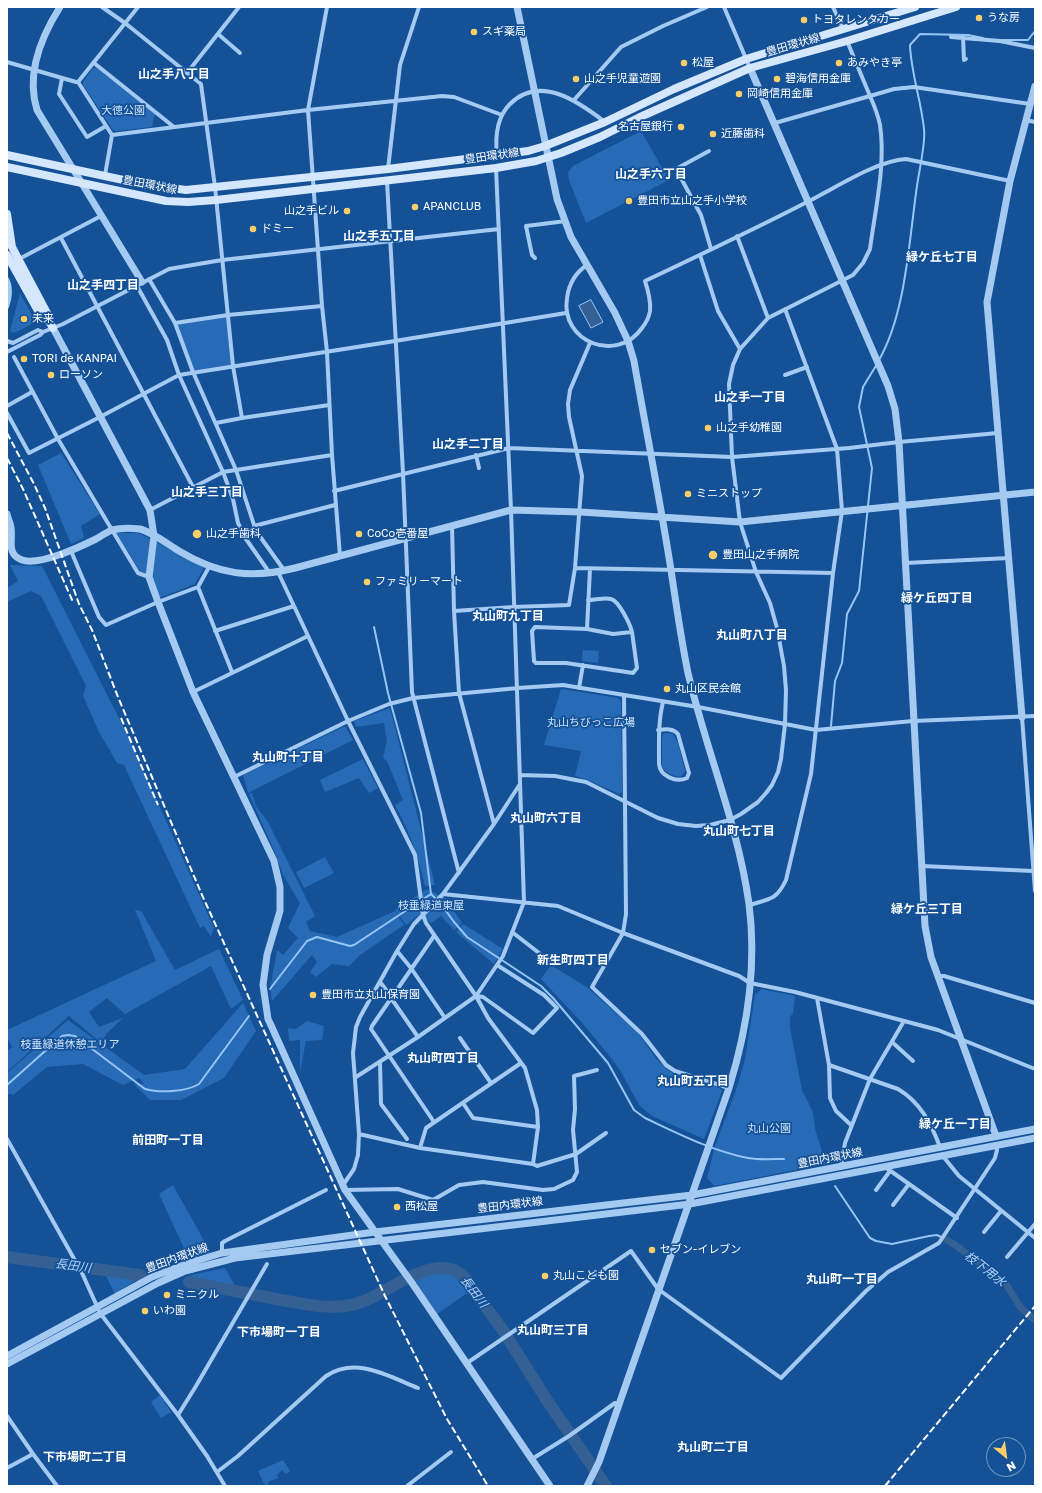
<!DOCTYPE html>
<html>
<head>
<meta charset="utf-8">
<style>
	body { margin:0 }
	#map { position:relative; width:1042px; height:1493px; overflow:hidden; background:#145197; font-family:"Golos Text",sans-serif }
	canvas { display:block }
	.frame { position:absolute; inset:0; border:8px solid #fff; pointer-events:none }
	.north { position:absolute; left:986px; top:1437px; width:40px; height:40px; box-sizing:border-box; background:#145197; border:1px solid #7297c1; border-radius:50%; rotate:151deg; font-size:11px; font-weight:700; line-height:16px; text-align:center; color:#fff }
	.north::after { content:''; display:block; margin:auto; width:14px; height:18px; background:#ffcf67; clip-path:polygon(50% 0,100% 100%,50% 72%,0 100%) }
</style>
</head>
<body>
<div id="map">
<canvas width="1042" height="1493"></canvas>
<div class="frame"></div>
<div class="north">N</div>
</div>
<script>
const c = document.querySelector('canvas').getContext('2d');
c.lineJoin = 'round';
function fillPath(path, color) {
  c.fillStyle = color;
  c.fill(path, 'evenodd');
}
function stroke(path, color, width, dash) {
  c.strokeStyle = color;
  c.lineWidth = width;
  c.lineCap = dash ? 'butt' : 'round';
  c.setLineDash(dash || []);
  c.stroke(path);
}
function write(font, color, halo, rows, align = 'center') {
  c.font = font + ' "Golos Text","Noto Sans JP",sans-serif';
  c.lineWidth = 3.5;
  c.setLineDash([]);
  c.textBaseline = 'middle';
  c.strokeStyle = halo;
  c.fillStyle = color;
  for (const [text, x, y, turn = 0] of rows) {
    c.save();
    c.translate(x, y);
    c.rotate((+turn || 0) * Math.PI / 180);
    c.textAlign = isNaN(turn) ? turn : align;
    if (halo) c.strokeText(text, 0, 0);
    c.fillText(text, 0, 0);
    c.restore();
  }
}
fillPath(new Path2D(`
	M93 68H97L155 114 152 127 116 131 113 130 83 85V82Z
	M641 131 669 180 586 223 569 180 568 172 573 166Z
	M20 293 34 319 32 324 14 333 10 331Z
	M227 317 232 365 194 371 177 324Z
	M61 453 100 514 81 526 84 538 71 544 38 465Z
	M116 533H139L204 567 195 584 159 598 152 576 140 571Z
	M10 565 42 566 129 738 214 928 211 937 204 926 200 928 124 765 117 763 99 732 83 696 86 686 41 596 31 591 7 602V588L18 581Z
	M583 650 599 651 598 663 582 661Z
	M561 689 618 698 621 702 622 792 619 794 588 780 575 776 581 751 544 745Z
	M390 708 435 885 425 886C418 856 410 832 395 805L403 800 387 761 383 758 387 741 384 723 356 727 354 721Z
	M345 726 353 740 248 793 243 775Z
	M666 733 673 734 678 743 685 771C682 782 667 774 662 767V738L663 734Z
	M363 759 378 788 369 793 359 778 325 792 320 780Z
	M252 793 256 806 268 822 315 916 306 922 310 931 337 937 395 911 404 925 360 955 349 966 332 964 316 977 310 972 317 962 312 955 272 1001 270 989 277 950 283 955 298 938 288 928 300 903 283 875 275 853 249 794Z
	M325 857 334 873 304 888 296 872Z
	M427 889 445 898 462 923 454 930 441 916 431 923 420 914 406 925 395 910Z
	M135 910 141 911 175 970 219 949 243 1000 231 1009 211 966 125 1014 107 998 89 1012 99 1027 123 1018 107 1033 101 1043 69 1016 7 1072V1051L12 1047 7 1037V1030L156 961Z
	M463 924 503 949 494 964 456 932Z
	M551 965 588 988 639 1034 657 1060 664 1066 674 1074 720 1088 722 1091 704 1139 652 1116 639 1105 620 1070 607 1053 583 1024 541 979Z
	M762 989 795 996 793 1013 790 1017V1028L802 1090 813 1112 815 1129 826 1164 714 1186 707 1178 715 1146 736 1090 745 1059 755 995Z
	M243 1003 256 1031 224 1078 181 1100H150L133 1083 144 1084 139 1078 123 1085 83 1064 47 1067 13 1095 11 1094H7V1073L68 1020 144 1075 185 1069Z
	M307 1021 324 1026 322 1040 306 1041 300 1072V1040L289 1041 288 1028 296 1029Z
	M173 1185 211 1253 189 1259 159 1194Z
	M80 1264 147 1273 115 1294 106 1276 82 1271Z
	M225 1268 236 1288 210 1285 209 1281V1284L192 1280 191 1275Z
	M431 1272 448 1273 460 1276 470 1291 437 1314 414 1279Z
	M160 1395 171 1412 161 1418 151 1402Z
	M283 1460 290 1471 286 1474 282 1470 277 1475 278 1478 268 1482 269 1486H265L258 1471Z`), '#276bb6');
const water = new Path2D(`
	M591 300 603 322 591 328 579 306Z`);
fillPath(water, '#346093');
stroke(water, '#97c6f5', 1);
stroke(new Path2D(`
	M1003 40H1028L1035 31
	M879 360C906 313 909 240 917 186 919 171 926 142 924 129 921 100 911 73 910 45L920 34 968 35 983 38
	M374 627 388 693 421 813 431 894 441 904 454 922 467 937 541 986 553 998 608 1063 634 1110 645 1118C677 1133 712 1151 748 1158 759 1160 773 1159 784 1159
	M831 726 835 681 842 663 847 614 859 591 872 468 859 407 863 387 877 364
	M270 989 307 941 317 937 350 946 354 945 431 894
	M7 1085 62 1036 68 1035 75 1036 145 1089C159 1093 186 1092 199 1084L249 1016
	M835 1186 870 1238 876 1241 892 1244 929 1236 937 1235 947 1240`), '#97c6f5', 2);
stroke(new Path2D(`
	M947 1240 954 1244 1006 1284 1020 1307 1035 1320`), '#346093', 7);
stroke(new Path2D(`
	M7 1257 140 1275
	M189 1282C218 1288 247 1293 276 1299 300 1303 326 1310 351 1305 358 1303 366 1301 371 1298 396 1286 440 1251 465 1278L504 1332 548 1402 606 1486`), '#346093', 12);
stroke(new Path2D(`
	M102 7 125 23 201 84 215 187 233 366 242 418 216 423
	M327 7 308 110 322 306 327 352 332 455 340 556
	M724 7 750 68
	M833 7 843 29
	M218 34 240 53
	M951 37 1000 41 1035 48
	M963 37 964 60 966 59
	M7 62 76 82H78
	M94 63 174 127
	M187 73 239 7
	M62 78 59 94 87 137 106 126
	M78 82 112 135 105 175
	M78 82 138 7
	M574 100 621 47 663 26 707 7
	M1026 120 1035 122
	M775 123 870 96 847 41
	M112 135 308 110 442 96 454 97 502 115
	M709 151 676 169 701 215 711 249
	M497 155C495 137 497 117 510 104 540 74 579 102 605 122
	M388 169 400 65 419 7
	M387 181 403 473 412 692 459 873
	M737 236 768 318
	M61 238 193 487
	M700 255 718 311 740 349
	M535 258 532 255 526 226 566 221
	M19 259 101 216
	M587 265C575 273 569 283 567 298 560 342 617 364 642 328 646 323 649 317 650 311 651 301 648 290 645 281 700 255 755 229 809 201 837 187 876 161 906 159L1010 181
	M7 279C12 288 10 298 7 307
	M149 279 175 323 193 372 236 470 256 531 284 570
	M137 286 167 340 179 375 223 472 233 499 238 523 246 539 269 572
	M175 323 228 315 322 306
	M7 341 13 343 38 330 43 332
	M7 352 40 335 43 332 63 324 169 269 222 260 499 229
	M14 357 58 439 112 530 138 573 149 577
	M785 375 807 367
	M7 406 32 392
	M7 413 29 453 100 417 179 375 395 341 566 313
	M242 418 329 405
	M476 455 479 468
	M334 491 509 448 732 457 849 448 899 442 998 433
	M150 510 223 472 332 455
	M452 525 454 611 459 693 494 824
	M254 526 335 505
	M71 551 99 617 106 625 158 602 198 587 209 567
	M905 563 1009 558
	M575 568 833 573
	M278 572 348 721 415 855 423 915 426 923 476 996 488 1018 525 1068 537 1110 538 1127 533 1164 420 1148 359 1134
	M198 587 232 672
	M588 600C595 600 605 597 611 599 619 601 630 624 632 632
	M454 611 514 607 569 605 575 568 582 476 569 417 568 404 570 390 590 343
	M587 629 613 634 632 632 637 668 633 673 566 663H536L534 661 532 631 535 627 587 629 590 569
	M215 631 294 606
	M579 688 583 665
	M193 692 308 636
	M624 695 626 914 623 933 592 987 642 1034 666 1065 675 1071 729 1088
	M1022 717 1035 891
	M658 730C666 729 673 728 678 734L689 773 687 778C676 783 660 776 659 764 659 743 658 722 663 702
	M520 775 555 776 586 782 658 818 678 824 696 826 710 825 730 820 741 814 758 802 766 793 772 785 778 772 781 759 785 724 786 690 784 666 777 628 770 603 756 572 740 522 732 457 729 384 733 365 740 349 768 318 853 275 863 263 870 249C875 210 886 165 880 125 878 115 874 105 870 96L894 89 914 87 1030 104
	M234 777 348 721 389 704 413 698 518 688 563 685 698 707 816 730 913 721 1035 716
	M922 866 1033 871
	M443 894 558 906 623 933 739 976 750 983 795 992 938 1030 1035 1069
	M749 905C769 899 776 901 786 880L811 774 833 573 842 511 837 449 785 309
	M512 932 552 963
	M434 936 372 1026 371 1029 434 1122
	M397 951 411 968 445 1018
	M938 976H944L1035 1003
	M380 982 390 995 391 998 418 1037
	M476 996 483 997 533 1033 557 1008 544 995 497 965
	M817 998 829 1065 830 1098 836 1111 851 1125
	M460 1038 491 1083
	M892 1042 913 1061
	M380 1062 381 1104 407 1139
	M829 1065 898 1089C920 1102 931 1123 940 1147
	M356 1077 418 1037 476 996 503 956 524 902 511 510 496 168
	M463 1103 473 1118 538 1127
	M7 1139 82 1273 100 1313 178 1415 207 1456 225 1486
	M420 1148 426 1128 521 1063
	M942 1155 959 1176 1035 1238
	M533 1164 537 1166 576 1154 606 1133
	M841 1167 845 1143 870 1079 904 1021
	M885 1167 957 1218
	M343 1185 354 1169 358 1155 359 1134 353 1053 356 1027 360 1017 397 951 414 924 443 894 494 824 520 784
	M345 1190 398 1189 433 1200 459 1185 483 1182 543 1190 554 1189 573 1180 577 1172 573 1130 575 1109 574 1076 597 1070
	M876 1190 890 1171
	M893 1205 909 1184
	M984 1232 1001 1211
	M222 1253V1243L225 1241 326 1190
	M1007 1257 1035 1224
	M467 1363 631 1251 658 1289 781 1378 866 1291 888 1272 939 1243 995 1158 997 1150 995 1145
	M178 1415 196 1386 267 1264
	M7 1416 33 1454 57 1486
	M532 1459 569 1436 615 1403 618 1405
	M7 1468 33 1454
	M217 1472 238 1456 326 1376C356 1356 388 1376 418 1388
	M407 1486 451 1452`), '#a5caf2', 4);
stroke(new Path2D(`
	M60 7C41 37 26 75 37 110L142 282
	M517 7 557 199 571 237 615 313 628 341 634 361C646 430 660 500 671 570 676 604 681 639 688 673 706 750 738 825 749 904 757 966 747 1030 729 1088L599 1462 587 1486
	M750 68 888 386 895 409 899 442 925 926 931 957 996 1136
	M53 328 150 510 154 536 149 577 158 602 193 692 274 861 280 887V911L267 955 263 985 268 1019 270 1023 345 1190 412 1283 550 1486
	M7 514C8 519 11 524 11 528 13 541 6 554 22 560 39 566 80 547 96 539 101 536 107 532 112 530 120 528 132 528 140 529 152 532 169 545 179 551 219 575 251 579 295 568L511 510 580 512 740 522 1035 492
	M1022 717 987 302 1010 181 1035 86
	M7 1356 152 1277 189 1263 222 1253 375 1232 692 1195 1035 1129
	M7 1364 158 1283 185 1271 235 1258 690 1204 1035 1138`), '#a5caf2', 7);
stroke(new Path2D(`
	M7 155 142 184 186 190 388 169 528 151 545 146 605 122 674 89 746 59 915 7
	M7 167 166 201 188 202 216 200 496 168 536 161 561 153 600 137 640 117 750 68 847 41 956 7
	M7 214 12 247 47 313 49 321 53 328
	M7 255 41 316 49 321`), '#d4e7fc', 8);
stroke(new Path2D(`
	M7 433 34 484 45 508 79 604 92 630 118 697 202 895 385 1296 447 1419 488 1486
	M7 458 23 489 73 602
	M121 718 158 805
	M885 1486 1035 1306`), '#fff', 2, [7, 3]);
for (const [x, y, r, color] of [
	[979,18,4,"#ffcf67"],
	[804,20,4,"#ffcf67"],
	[474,32,4,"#ffcf67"],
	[684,63,4,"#ffcf67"],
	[839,63,4,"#ffcf67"],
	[576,79,4,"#ffcf67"],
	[777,79,4,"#ffcf67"],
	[739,94,4,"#ffcf67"],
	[681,127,4,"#ffcf67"],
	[713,134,4,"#ffcf67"],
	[629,201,4,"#ffcf67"],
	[415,207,4,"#ffcf67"],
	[347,211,4,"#ffcf67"],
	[253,229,4,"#ffcf67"],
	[24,319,4,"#ffcf67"],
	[24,359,4,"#ffcf67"],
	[51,375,4,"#ffcf67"],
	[708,428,4,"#ffcf67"],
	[688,494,4,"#ffcf67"],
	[197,534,5,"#ffcf67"],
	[359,534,4,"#ffcf67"],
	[713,555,5,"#ffcf67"],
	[367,582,4,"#ffcf67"],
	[667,689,4,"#ffcf67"],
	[313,995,4,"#ffcf67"],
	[397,1207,4,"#ffcf67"],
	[652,1250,4,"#ffcf67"],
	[545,1276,4,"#ffcf67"],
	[167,1295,4,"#ffcf67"],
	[145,1311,4,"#ffcf67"]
]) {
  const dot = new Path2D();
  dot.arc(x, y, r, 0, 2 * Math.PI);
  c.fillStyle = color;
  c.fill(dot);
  stroke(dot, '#145197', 1.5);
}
write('11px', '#fff', '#145197', [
	["うな房",987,18],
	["トヨタレンタカー",812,20],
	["スギ薬局",482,32],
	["松屋",692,63],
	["あみやき亭",847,63],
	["山之手児童遊園",584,79],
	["碧海信用金庫",785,79],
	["岡崎信用金庫",747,94],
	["名古屋銀行",673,127,"right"],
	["近藤歯科",721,134],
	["豊田市立山之手小学校",637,201],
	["APANCLUB",423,207],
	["山之手ビル",339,211,"right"],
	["ドミー",261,229],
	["未来",32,319],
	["TORI de KANPAI",32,359],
	["ローソン",59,375],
	["山之手幼稚園",716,428],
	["ミニストップ",696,494],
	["山之手歯科",206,534],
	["CoCo壱番屋",367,534],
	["豊田山之手病院",722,555],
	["ファミリーマート",375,582],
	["丸山区民会館",675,689],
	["豊田市立丸山保育園",321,995],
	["西松屋",405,1207],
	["セブン-イレブン",660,1250],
	["丸山こども園",553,1276],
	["ミニクル",175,1295],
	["いわ園",153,1311]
], 'left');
write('11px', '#fff', '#145197', [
	["豊田環状線",793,45,-16],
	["豊田環状線",492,156,-8],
	["豊田環状線",150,185,11],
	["豊田内環状線",830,1158,-11],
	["豊田内環状線",510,1205,-7],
	["豊田内環状線",177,1258,-20]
]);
write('11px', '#cde4fd', '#145197', [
	["大徳公園",123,111],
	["丸山ちびっこ広場",591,723],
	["枝垂緑道東屋",431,906],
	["枝垂緑道休憩エリア",70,1045],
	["丸山公園",769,1129]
]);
write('bold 12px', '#fff', '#145197', [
	["山之手八丁目",174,74],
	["山之手六丁目",651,174],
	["山之手五丁目",379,236],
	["緑ケ丘七丁目",942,257],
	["山之手四丁目",103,285],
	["山之手一丁目",750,397],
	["山之手二丁目",468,444],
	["山之手三丁目",207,492],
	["緑ケ丘四丁目",937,598],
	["丸山町九丁目",508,616],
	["丸山町八丁目",752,635],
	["丸山町十丁目",288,757],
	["丸山町六丁目",546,818],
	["丸山町七丁目",739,831],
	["緑ケ丘三丁目",927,909],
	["新生町四丁目",573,960],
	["丸山町四丁目",443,1058],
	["丸山町五丁目",693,1081],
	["緑ケ丘一丁目",955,1124],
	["前田町一丁目",168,1140],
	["丸山町一丁目",842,1279],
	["丸山町三丁目",553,1330],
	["下市場町一丁目",279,1332],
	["丸山町二丁目",713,1447],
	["下市場町二丁目",85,1457]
]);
write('italic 12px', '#b2d4f9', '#145197', [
	["長田川",73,1266,8],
	["枝下用水",985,1269,38],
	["長田川",474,1292,53]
]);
</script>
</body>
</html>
